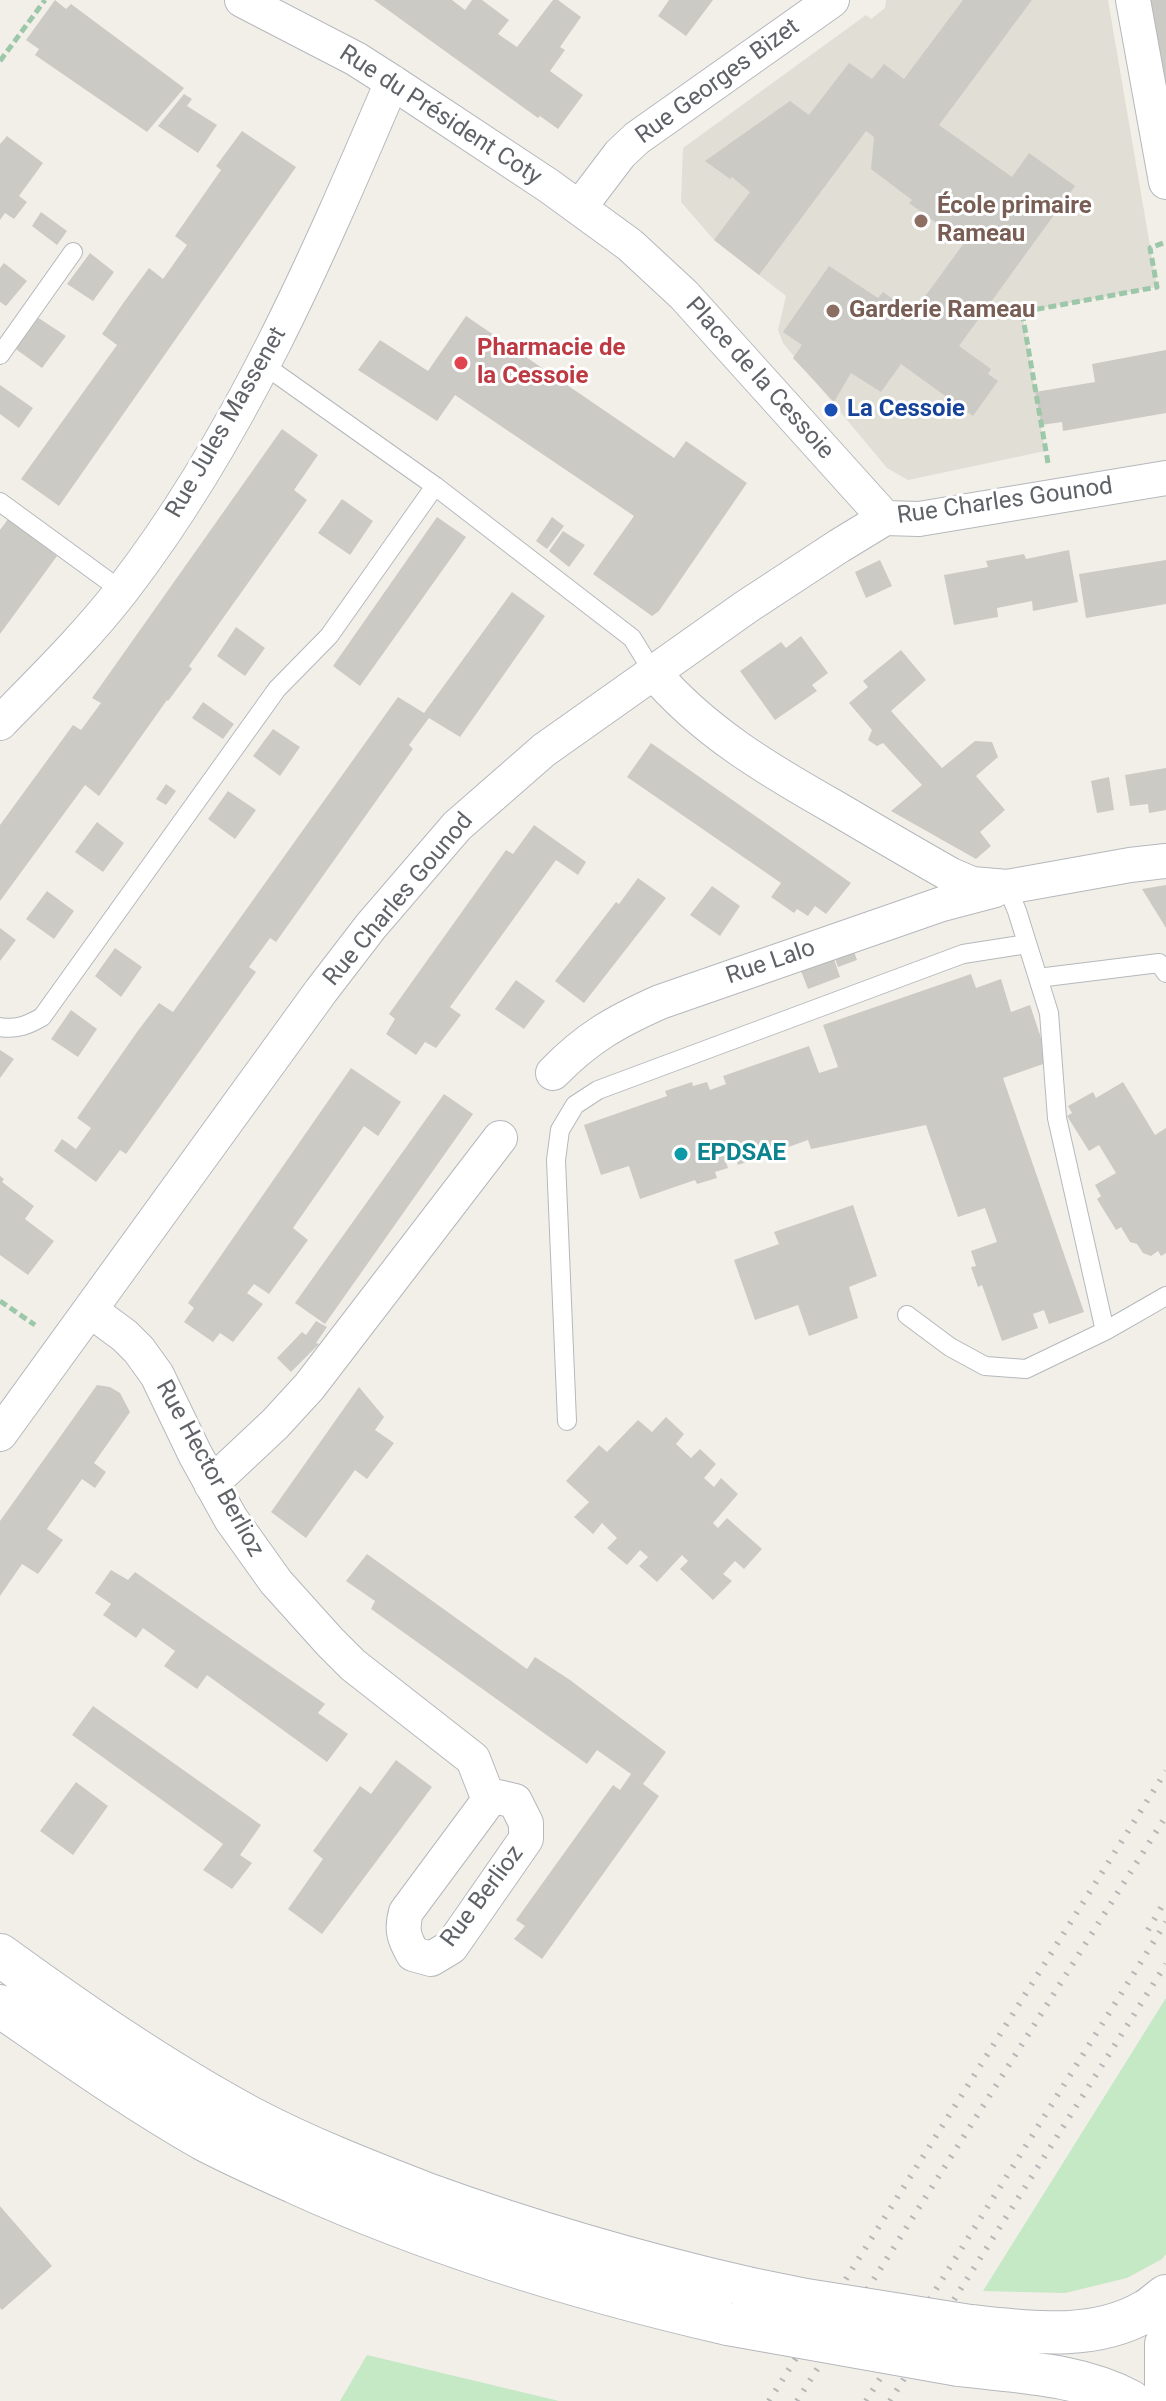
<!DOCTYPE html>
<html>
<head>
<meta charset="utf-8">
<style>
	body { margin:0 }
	canvas { display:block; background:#f1efe8 }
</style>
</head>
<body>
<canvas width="1166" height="2401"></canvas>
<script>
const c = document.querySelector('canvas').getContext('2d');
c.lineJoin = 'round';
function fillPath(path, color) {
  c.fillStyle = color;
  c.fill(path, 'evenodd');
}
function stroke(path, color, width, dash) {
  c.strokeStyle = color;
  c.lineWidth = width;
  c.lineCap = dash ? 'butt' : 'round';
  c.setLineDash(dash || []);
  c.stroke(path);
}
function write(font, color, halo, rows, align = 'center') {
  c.font = font + ' Roboto,sans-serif';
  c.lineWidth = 6;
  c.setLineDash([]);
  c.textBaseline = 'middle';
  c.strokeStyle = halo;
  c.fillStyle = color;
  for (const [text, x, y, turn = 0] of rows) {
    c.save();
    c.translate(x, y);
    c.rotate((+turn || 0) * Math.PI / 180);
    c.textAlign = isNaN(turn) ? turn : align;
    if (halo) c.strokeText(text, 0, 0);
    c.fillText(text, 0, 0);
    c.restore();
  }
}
fillPath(new Path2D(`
	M886 0H1108L1157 287 1022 312 1045 451 908 480 887 468 783 343 778 330 786 296 714 240 681 202 683 148 866 15 871 19 885 8Z`), '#e1ded6');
fillPath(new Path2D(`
	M1166 1998V2254L1162 2259 1127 2278 1065 2293 983 2291Z
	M367 2355 559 2401H340Z`), '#c5e8c5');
fillPath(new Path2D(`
	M55 0 66 9 71 4 184 88 147 132 35 55 39 49 26 40Z
	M374 0H452L465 10 472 0H482L509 20 498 34 517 47 553 0H558L581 17 560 47 565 50 550 71 583 95 558 129 540 116 538 118Z
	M669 0H713L686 36 658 16Z
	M963 0H1032L939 125 1012 177 1029 153 1075 186 959 346 991 369 988 374 998 381 973 416 901 364 881 392 851 373 834 402 793 358 802 345 783 332 829 266 878 298 883 292 913 313 964 243 909 203 912 200 871 169 874 137 866 131 759 275 714 240 750 192 732 177 730 179 705 161 790 101 809 115 849 63 872 79 884 64 904 79Z
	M1144 0H1166V115Z
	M184 94 192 99 187 106 217 125 198 153 158 126Z
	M242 131 296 167 59 506 21 479 117 345 102 334 124 302 149 268 163 279 187 245 175 236 221 170 216 166Z
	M7 136 43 163 19 196 27 202 14 219 5 213 0 220V144Z
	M41 212 67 231 57 245 32 226Z
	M90 253 114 272 93 301 67 284Z
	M4 263 27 281 6 306 0 302V268Z
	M466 316 674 458 686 441 747 483 659 611 652 616 593 574 634 516 455 395 437 421 358 370 380 340 428 371Z
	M37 317 66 336 42 368 13 347Z
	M1166 350V413L1063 431 1062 422 1041 425 1035 392 1095 382 1092 364Z
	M0 385 33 408 19 428 0 414Z
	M282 429 318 455 294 490 307 500 189 666 192 669 168 701 167 700 99 796 85 785 0 901V825L73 725 81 730 101 703 92 698Z
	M342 499 373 521 350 555 318 533Z
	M437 517 466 537 360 686 333 666Z
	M552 517 564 526 547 549 536 541Z
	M8 519 57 556 0 634V530Z
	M563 531 585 545 569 567 549 551Z
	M1069 550 1078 602 1033 611 1032 601 997 608 998 617 954 625 944 575 988 567 986 561 1024 554 1026 559Z
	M880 560 892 586 866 598 855 572Z
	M1166 560V604L1086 618 1079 574Z
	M512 592 545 616 460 737 429 718 409 745 413 749 276 942 270 938 249 967 256 972 126 1154 120 1150 96 1182 54 1151 62 1139 76 1149 91 1128 77 1118 137 1032 159 1003 173 1012 398 697 424 713Z
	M236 627 265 648 245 676 217 656Z
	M801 636 828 673 812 685 817 691 775 720 740 671 781 642 786 648Z
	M901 650 926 680 891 711 942 768 975 741 992 742 998 757 976 776 1005 810 980 832 991 846 976 859 891 811 922 785 883 743 877 746 868 740 872 730 849 703 868 687 863 681Z
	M203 702 234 724 223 739 192 718Z
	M273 729 300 747 280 776 253 756Z
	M651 743 851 883 826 914 815 906 808 916 797 909 794 913 771 897 781 883 627 777Z
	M1166 768V810L1149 813 1148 804 1130 806 1125 775Z
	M1109 777 1114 810 1097 813 1091 781Z
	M166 784 176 791 166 805 156 799Z
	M228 791 256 810 235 839 208 819Z
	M97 822 124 843 103 872 75 852Z
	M534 825 586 862 578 875 556 860 450 1007 461 1015 436 1048 425 1042 416 1055 386 1034 395 1019 389 1014 506 850 513 854Z
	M638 878 666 898 584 1003 555 981 616 902 619 904Z
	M1166 885V928L1142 889Z
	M712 886 740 906 720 936 690 915Z
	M47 891 74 911 54 939 26 919Z
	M0 928 16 940 0 961Z
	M115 948 142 967 121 997 95 976Z
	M853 949 857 960 838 967 834 956Z
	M834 959 840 977 808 989 801 971Z
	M971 974 976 988 1001 979 1011 1012 1030 1005 1049 1062 1003 1078 1084 1312 1049 1324 1044 1310 1033 1314 1038 1328 1002 1341 982 1285 978 1287 971 1267 976 1266 971 1251 997 1242 985 1208 958 1217 926 1125 811 1149 808 1140 738 1165 736 1159 726 1162 728 1168 715 1172 717 1178 697 1184 695 1180 640 1199 629 1166 601 1175 584 1125 667 1096 665 1091 692 1082 693 1086 707 1082 710 1090 726 1084 723 1076 809 1046 819 1073 838 1067 823 1025Z
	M516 980 545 1001 524 1029 495 1009Z
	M71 1010 97 1029 78 1057 51 1039Z
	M0 1050 14 1059 0 1078Z
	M351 1068 401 1102 378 1136 364 1126 293 1228 308 1240 269 1294 254 1284 247 1293 263 1304 233 1342 220 1333 213 1342 184 1322 194 1308 188 1303Z
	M1123 1082 1155 1135 1166 1128V1253L1161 1256 1158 1251 1151 1256 1143 1253 1137 1244 1130 1242 1121 1227 1116 1230 1097 1199 1101 1196 1095 1185 1116 1173 1099 1145 1089 1151 1067 1116 1072 1113 1068 1106 1093 1092 1096 1098Z
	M444 1094 473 1114 325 1324 295 1303Z
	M0 1176 4 1179 2 1182 34 1206 25 1219 54 1241 28 1275 0 1255Z
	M853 1205 877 1276 849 1287 858 1318 809 1336 798 1305 755 1320 734 1260 779 1244 774 1232Z
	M316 1321 327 1327 316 1343 319 1344 291 1372 277 1358 302 1332 306 1335Z
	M97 1385 110 1387 120 1393 130 1412 94 1463 106 1472 95 1488 82 1479 47 1529 63 1540 38 1574 22 1564 0 1596V1521Z
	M359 1387 384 1417 375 1430 394 1443 367 1479 355 1470 306 1538 271 1512Z
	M666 1417 684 1434 676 1444 691 1458 700 1449 716 1464 704 1478 714 1487 721 1478 738 1494 713 1523 718 1528 727 1518 762 1549 744 1569 735 1561 723 1574 732 1581 713 1600 680 1569 688 1561 682 1555 657 1582 639 1566 648 1557 640 1550 627 1565 607 1548 617 1538 602 1523 593 1534 574 1517 589 1502 566 1481 599 1445 607 1452 638 1420 652 1432Z
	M367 1554 527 1669 535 1657 570 1680 666 1752 643 1784 659 1796 542 1959 514 1939 525 1926 516 1920 613 1785 620 1790 631 1774 597 1750 587 1764 371 1609 375 1601 346 1581Z
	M111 1570 128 1580 135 1572 325 1704 318 1713 348 1734 327 1762 207 1675 197 1689 164 1666 175 1651 143 1628 136 1638 103 1615 111 1604 95 1593Z
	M93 1706 261 1825 240 1855 252 1863 232 1889 203 1870 223 1844 72 1735Z
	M396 1760 432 1787 322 1934 288 1909 323 1859 313 1851 360 1786 371 1794Z
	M76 1782 108 1806 73 1855 40 1831Z
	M0 2206 52 2266 2 2310 0 2308Z`), '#cccac5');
const service = new Path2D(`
	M0 355 73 252
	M264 365 435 486 632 638 653 672
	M0 502 122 591
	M1007 887 1017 911 1049 1013 1057 1118 1105 1331
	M1038 978 1159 963 1166 973
	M0 1027C16 1030 28 1025 42 1017L277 689 329 636 435 486
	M907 1315 950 1347 985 1366 1026 1369 1105 1331 1166 1296
	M567 1421 556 1160 560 1130 575 1105 598 1090 963 954 1027 944`);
const minor = new Path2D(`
	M242 0 356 59 392 82 549 186 630 245 684 295 885 518
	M1133 0 1166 182
	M579 208 620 154 637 138 832 0
	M653 672C703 731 767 769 834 807 873 830 912 853 951 875L972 884 1007 887 1130 865 1166 861
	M0 723C42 680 86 637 123 589 240 437 317 258 392 82
	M553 1073C587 1038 615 1022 660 1002L942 904 995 890
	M90 1310 125 1336 139 1350 157 1375 195 1454 231 1519 276 1582 330 1642 353 1665 473 1759 489 1800
	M0 1434 321 991 371 926 457 826 544 750 746 607 839 546 885 518 919 519 1166 478
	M211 1484 275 1424 309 1387 500 1138
	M498 1797 515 1801 526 1823V1839L451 1947 431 1959 413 1954C404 1938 401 1930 406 1912L489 1800Z`);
const tertiary = new Path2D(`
	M0 1955C80 2013 162 2070 249 2117 306 2147 367 2171 427 2194 532 2232 639 2263 747 2288
	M0 2006C67 2052 133 2099 203 2139 233 2155 265 2169 296 2183 435 2246 580 2290 728 2324
	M970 2326C1028 2332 1093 2342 1146 2311 1153 2307 1159 2301 1166 2296
	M1166 2344V2399
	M959 2365C1016 2372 1078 2373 1130 2401`);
stroke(service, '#b5b8bc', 20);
stroke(minor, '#b5b8bc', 36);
stroke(tertiary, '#b5b8bc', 44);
stroke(new Path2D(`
	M0 61 45 0
	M1048 463 1022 312 1157 287 1150 248 1166 242
	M0 1301 35 1325`), '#9cc7a9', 5, [8, 4]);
stroke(service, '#fff', 18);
stroke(minor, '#fff', 34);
stroke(tertiary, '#fff', 42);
stroke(new Path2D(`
	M1148 1930 1166 1899
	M769 2401 1166 1771
	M797 2401 1166 1816
	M866 2401 1166 1922
	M890 2401 1166 1964`), '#b6b7b8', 6, [2, 10]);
const tertiaryBridge = new Path2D(`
	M747 2288 806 2300 970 2326
	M728 2324 959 2365`);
stroke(tertiaryBridge, '#b5b8bc', 44, []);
stroke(tertiaryBridge, '#fff', 42);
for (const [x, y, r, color] of [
	[921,221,8,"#8d6e63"],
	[833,311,8,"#8d6e63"],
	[461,363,8,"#e0444e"],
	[831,410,8,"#1a4fb4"],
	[681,1154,8,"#0f9aa8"]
]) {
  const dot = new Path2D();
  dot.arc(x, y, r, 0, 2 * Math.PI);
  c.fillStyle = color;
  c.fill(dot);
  stroke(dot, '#fff', 3);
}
write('24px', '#5f6368', '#fff', [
	["Rue Georges Bizet",718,82,-36],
	["Rue du Président Coty",440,116,33],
	["Place de la Cessoie",759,379,48],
	["Rue Jules Massenet",227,423,-60],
	["Rue Charles Gounod",1005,502,-8],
	["Rue Charles Gounod",399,900,-50],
	["Rue Lalo",771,963,-19],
	["Rue Hector Berlioz",209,1469,61],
	["Rue Berlioz",483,1897,-53]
]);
write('bold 24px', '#785e54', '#fff', [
	["École primaire",937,207],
	["Rameau",937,235],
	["Garderie Rameau",849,311]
], 'left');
write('bold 24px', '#be3a42', '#fff', [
	["Pharmacie de",477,349],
	["la Cessoie",477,377]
], 'left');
write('bold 24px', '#164399', '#fff', [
	["La Cessoie",847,410]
], 'left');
write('bold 24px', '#0d838f', '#fff', [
	["EPDSAE",697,1154]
], 'left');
</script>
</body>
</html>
